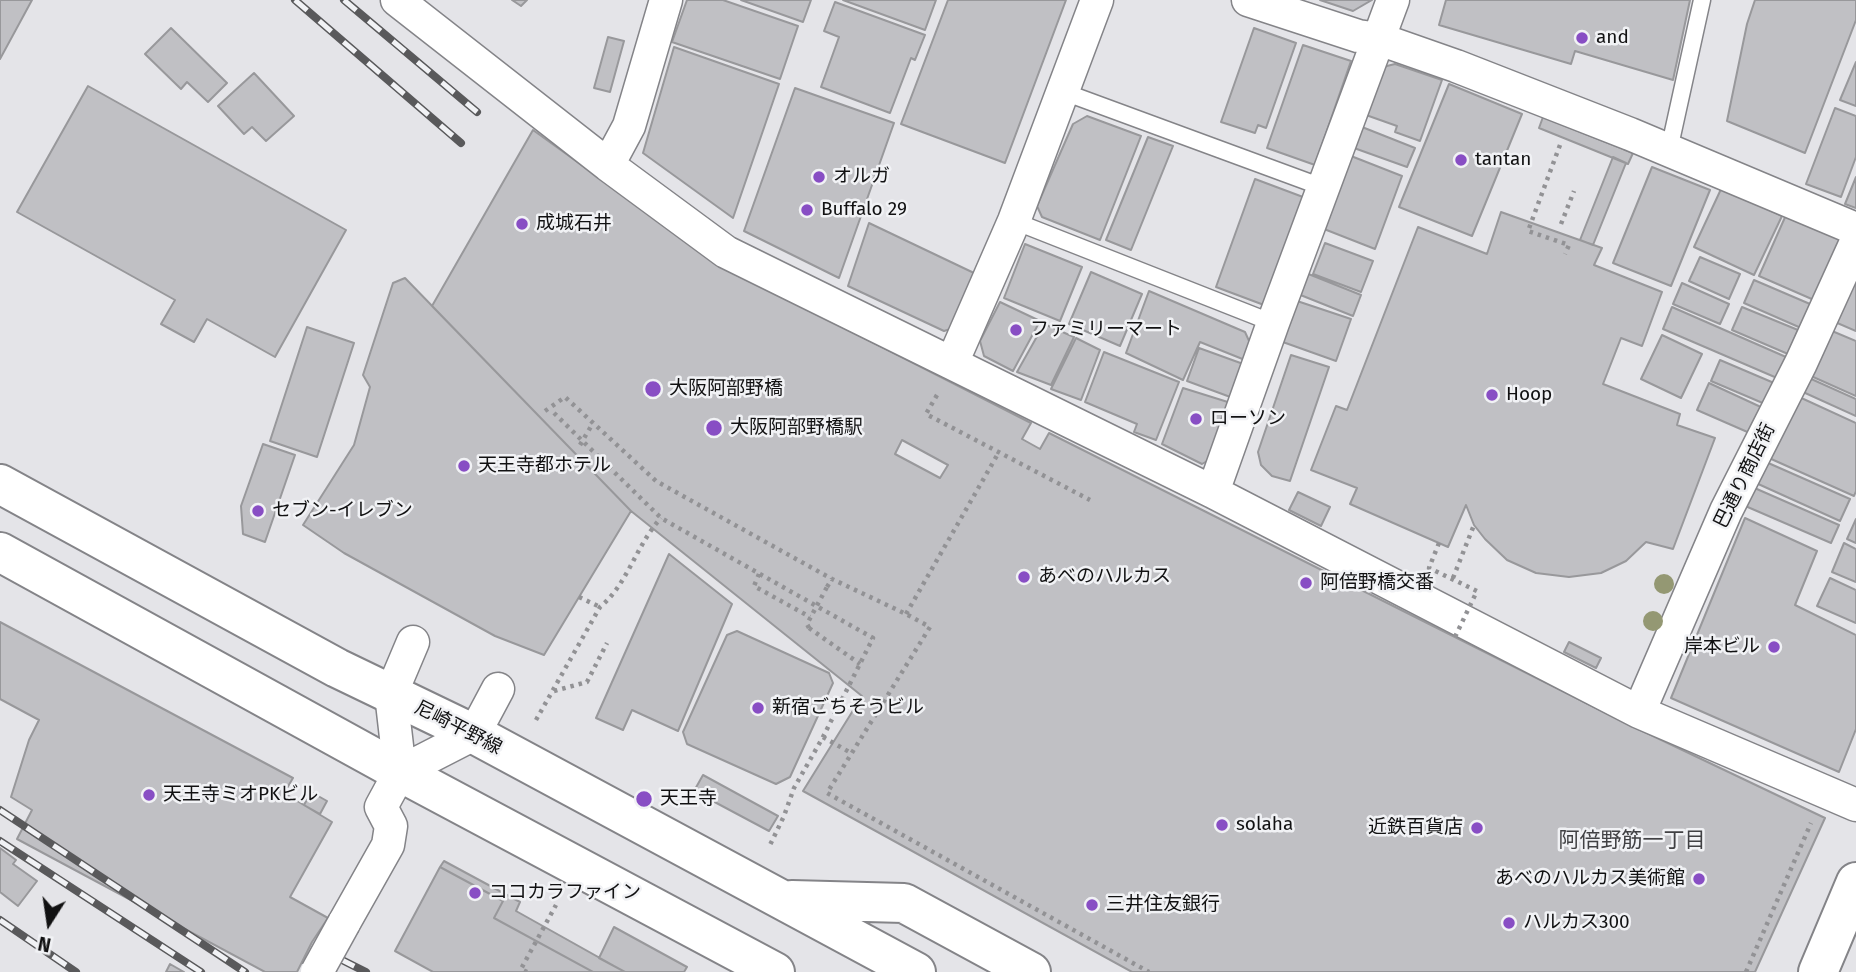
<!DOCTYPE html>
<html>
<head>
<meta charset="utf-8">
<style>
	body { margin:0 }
	#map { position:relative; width:1856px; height:972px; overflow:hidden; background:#e4e4e8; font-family:"Fira Sans",sans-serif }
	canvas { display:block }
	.north { position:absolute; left:14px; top:888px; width:70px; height:70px; -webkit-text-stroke:5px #f1f2f5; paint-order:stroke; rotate:192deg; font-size:19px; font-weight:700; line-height:28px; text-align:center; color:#111112 }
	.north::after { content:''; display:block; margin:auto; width:24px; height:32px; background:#111112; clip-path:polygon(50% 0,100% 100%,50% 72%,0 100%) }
</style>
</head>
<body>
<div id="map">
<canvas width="1856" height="972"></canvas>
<div class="north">N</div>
</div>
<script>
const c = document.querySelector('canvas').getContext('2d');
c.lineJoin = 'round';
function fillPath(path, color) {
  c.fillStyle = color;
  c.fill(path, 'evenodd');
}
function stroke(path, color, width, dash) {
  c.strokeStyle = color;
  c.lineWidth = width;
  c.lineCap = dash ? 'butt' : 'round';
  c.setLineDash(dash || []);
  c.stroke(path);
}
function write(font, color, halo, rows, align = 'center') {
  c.font = font + ' "Fira Sans","Noto Sans JP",sans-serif';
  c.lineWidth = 5;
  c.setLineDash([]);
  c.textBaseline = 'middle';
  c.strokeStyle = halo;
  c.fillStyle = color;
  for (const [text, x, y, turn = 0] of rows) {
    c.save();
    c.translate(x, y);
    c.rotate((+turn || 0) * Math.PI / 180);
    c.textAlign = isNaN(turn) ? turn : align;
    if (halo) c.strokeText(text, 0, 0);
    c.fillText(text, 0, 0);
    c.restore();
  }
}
const building = new Path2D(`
	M0 0H32L0 59Z
	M512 0H527L521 6Z
	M687 0H723L798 26 780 79 672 42Z
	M741 0H811L803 22Z
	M843 0H936L925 30Z
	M948 0H1066L1005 163 901 124Z
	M1320 0H1372L1353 11Z
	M1446 0H1690L1673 80 1575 51 1571 64 1439 25Z
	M1755 0H1856V20L1805 153 1727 121 1747 24Z
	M835 2 925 35 915 60 911 58 890 113 821 87 839 37 824 31Z
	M171 28 227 83 208 102 187 82 181 89 145 54Z
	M1254 28 1296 43 1266 128 1258 125 1255 133 1221 122Z
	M608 37 624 41 610 92 594 88Z
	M1303 45 1351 61 1315 165 1267 148Z
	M674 47 779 84 733 218 643 153Z
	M1856 62V106L1840 100Z
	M1395 64 1442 80 1420 141 1395 132 1397 126 1366 115 1383 67Z
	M254 73 294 116 266 141 252 127 244 134 218 106Z
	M1449 84 1522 114 1472 236 1399 207Z
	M88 86 346 230 275 357 207 319 194 342 161 324 175 300 17 212Z
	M795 88 894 123 839 278 744 231Z
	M1835 108 1856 116V157L1841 197 1806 184Z
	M1087 116 1141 136 1100 240 1042 217 1037 206 1073 124Z
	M1543 117 1633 153 1628 164 1539 128Z
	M1362 127 1415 148 1407 167 1354 148Z
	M533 130 719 264 1031 423 1022 439 1040 449 1049 433 1632 726 1825 818 1755 972H1132L803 791 862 696 631 511 432 306Z
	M1148 137 1173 146 1131 250 1106 240Z
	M1351 156 1402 176 1375 249 1324 229Z
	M1613 157 1626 163 1593 245 1580 240Z
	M1652 167 1710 190 1671 286 1613 263Z
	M1856 177V208L1845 204Z
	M1255 179 1303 197 1264 305 1216 287Z
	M1722 187 1782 216 1754 275 1694 247Z
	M1501 212 1602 248 1594 265 1662 292 1642 346 1621 338 1603 384 1680 414 1677 425 1715 438 1673 549 1646 542 1626 561 1601 573 1569 577 1536 573 1507 560 1485 539 1474 525 1466 505 1448 547 1350 504 1357 488 1311 470 1336 406 1347 410 1418 227 1487 254Z
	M1786 215 1841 239 1814 300 1759 276Z
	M869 223 974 273 960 326 944 331 848 286Z
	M1325 243 1373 261 1361 292 1313 274Z
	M1025 244 1082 267 1060 321 1004 298Z
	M1700 257 1740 274 1729 299 1689 281Z
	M1091 272 1142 294 1120 346 1069 324Z
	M1856 272V331L1835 322Z
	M1306 273 1361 295 1353 316 1298 294Z
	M405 278 631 511 544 655 495 636 344 553 303 525 354 445 370 387 363 375 393 283Z
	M1754 280 1810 304 1801 328 1744 303Z
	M1682 283 1729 304 1720 324 1673 304Z
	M1149 291 1245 332 1250 343 1245 360 1200 342 1183 380 1126 353Z
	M1294 300 1351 319 1336 361 1280 341Z
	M1000 302 1040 321 1013 371 984 356 980 341Z
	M1672 307 1786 357 1777 378 1663 329Z
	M1742 307 1798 330 1788 354 1732 330Z
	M1044 324 1074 337 1051 385 1017 372Z
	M307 327 354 343 317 457 270 441Z
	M1832 331 1856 341V396L1811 376Z
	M1662 335 1702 354 1681 398 1641 379Z
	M1076 338 1100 350 1081 400 1051 389Z
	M1199 348 1246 365 1233 398 1187 381Z
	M1104 352 1179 382 1156 440 1134 432 1137 424 1085 402Z
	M1291 355 1329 367 1290 481 1272 476 1261 465 1258 452Z
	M1720 360 1774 383 1765 404 1711 381Z
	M1809 378 1856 399V416L1803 392Z
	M1709 383 1763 408 1752 434 1697 410Z
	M1183 388 1231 403 1209 460 1202 464 1162 444Z
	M1797 396 1856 423V491L1854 496 1769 458Z
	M902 440 948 465 940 478 895 454Z
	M263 444 295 455 265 542 243 534 241 506Z
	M1766 462 1850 499 1840 521 1756 483Z
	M1750 486 1839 525 1831 543 1743 505Z
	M1298 492 1330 507 1321 526 1289 510Z
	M1745 518 1817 551 1795 605 1856 635V729L1839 772 1671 698Z
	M1856 519V543L1847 539Z
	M1844 543 1856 549V582L1832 572Z
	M669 554 732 604 678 731 632 710 623 730 596 718Z
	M1830 578 1856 590V623L1817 606Z
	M0 622 293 778 284 793 332 822 290 897 328 918 312 942 297 972H265L17 839 32 810 11 797 29 740 39 720 0 699Z
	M737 631 829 673 833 683 790 777 776 784 687 744 683 732 727 635Z
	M1569 642 1601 658 1596 668 1564 652Z
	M703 775 778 816 769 831 694 791Z
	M311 792 327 801 320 814 304 805Z
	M0 848 16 860 13 864 37 881 18 906 0 892Z
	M444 861 520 902 516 911 625 972H593L494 918 503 901 440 867Z
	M440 867 503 901 494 918 593 972H433L395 951Z
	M614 927 687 967 684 972H625L599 958Z
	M170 964 184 972H166Z`);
fillPath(building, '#c0c0c4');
stroke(building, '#98989b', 2);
const lane = new Path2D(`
	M1064 92 1322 187
	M1669 150 1702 0
	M1014 221 1273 323`);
const street = new Path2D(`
	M397 0 608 165 726 252 1213 492 1639 712 1856 805
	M1248 0 1358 36 1379 39 1456 66 1630 134 1856 229
	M608 165 629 126 666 0
	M952 363 1014 221 1097 0
	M1213 492 1273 323 1393 0
	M1639 712 1726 511 1801 363 1856 242
	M400 772 391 694 413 642
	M344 923 388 845 391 826 381 807 400 772 474 734 498 689`);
const secondary = new Path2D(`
	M0 484 337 668 474 734 916 972
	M0 552 400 772 775 972
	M792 900 904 903 1031 972`);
const primary = new Path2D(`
	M1818 972 1856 882`);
stroke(lane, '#848488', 19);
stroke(street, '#848488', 35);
stroke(secondary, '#848488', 42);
stroke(primary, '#848488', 42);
stroke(new Path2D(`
	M1560 145 1528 231 1569 245 1565 254
	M1561 224 1574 191
	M937 395 926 414 1090 500
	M545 411 565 397 656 481 832 579 906 614 930 627 827 793 1149 972
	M554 413 661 518 873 638 823 737 794 788 784 816 770 845
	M759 574 754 586 810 617
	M1453 578 1474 525
	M827 587 832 579
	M579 597 600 607
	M906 614 999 452
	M809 628 860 664
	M554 691 587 682 607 643
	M536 720 600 607C628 584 636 545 661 518
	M823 737 851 753
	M527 972 521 969 556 905
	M1746 972 1811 823`), '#929295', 4.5, [3.5, 5]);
stroke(lane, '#fff', 16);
stroke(street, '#fff', 32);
stroke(secondary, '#fff', 38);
stroke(primary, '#fff', 38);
const rail = new Path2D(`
	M295 0 461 143
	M344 0 477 112
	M0 810 245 972
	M0 841 201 972
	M0 920 76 972
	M340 959 366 972`);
stroke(rail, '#59595b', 8);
stroke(rail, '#f1f2f5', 5, [16]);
const streetBridge = new Path2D(`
	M317 972 344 923`);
stroke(streetBridge, '#848488', 35, []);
stroke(new Path2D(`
	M580 445 593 423
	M1439 543 1429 568 1477 591 1455 637
	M809 628 807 624 827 587`), '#929295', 4.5, [3.5, 5]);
stroke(streetBridge, '#fff', 32);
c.fillStyle = '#949873';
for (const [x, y] of [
	[1664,584],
	[1653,621]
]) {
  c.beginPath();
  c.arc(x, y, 10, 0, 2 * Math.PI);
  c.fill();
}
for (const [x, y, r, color] of [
	[1582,38,7,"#884ec4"],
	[1461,160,7,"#884ec4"],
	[819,177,7,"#884ec4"],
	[807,210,7,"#884ec4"],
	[522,224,7,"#884ec4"],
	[1016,330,7,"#884ec4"],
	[653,389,9,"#884ec4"],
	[1492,395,7,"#884ec4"],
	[1196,419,7,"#884ec4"],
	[714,428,9,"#884ec4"],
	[464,466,7,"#884ec4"],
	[258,511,7,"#884ec4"],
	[1024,577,7,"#884ec4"],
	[1306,583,7,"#884ec4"],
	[1774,647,7,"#884ec4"],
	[758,708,7,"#884ec4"],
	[149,795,7,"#884ec4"],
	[644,799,9,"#884ec4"],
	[1222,825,7,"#884ec4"],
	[1477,828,7,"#884ec4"],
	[1699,879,7,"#884ec4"],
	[475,893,7,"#884ec4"],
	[1092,905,7,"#884ec4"],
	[1509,923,7,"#884ec4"]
]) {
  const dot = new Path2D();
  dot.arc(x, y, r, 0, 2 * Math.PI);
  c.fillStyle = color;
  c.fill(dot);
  stroke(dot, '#f1f2f5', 2.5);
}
write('19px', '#111112', '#f1f2f5', [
	["and",1596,38],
	["tantan",1475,160],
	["オルガ",833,177],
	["Buffalo 29",821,210],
	["成城石井",536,224],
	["ファミリーマート",1030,330],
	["大阪阿部野橋",669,389],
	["Hoop",1506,395],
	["ローソン",1210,419],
	["大阪阿部野橋駅",730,428],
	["天王寺都ホテル",478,466],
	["セブン-イレブン",272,511],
	["あべのハルカス",1038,577],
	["阿倍野橋交番",1320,583],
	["岸本ビル",1760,647,"right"],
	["新宿ごちそうビル",772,708],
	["天王寺ミオPKビル",163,795],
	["天王寺",660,799],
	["solaha",1236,825],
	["近鉄百貨店",1463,828,"right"],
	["あべのハルカス美術館",1685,879,"right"],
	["ココカラファイン",489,893],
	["三井住友銀行",1106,905],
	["ハルカス300",1523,923]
], 'left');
write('19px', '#111112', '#f1f2f5', [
	["巴通り商店街",1745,476,-64],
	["尼崎平野線",458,728,27]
]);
write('21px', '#414144', '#f1f2f5', [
	["阿倍野筋一丁目",1632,841]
]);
</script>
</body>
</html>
